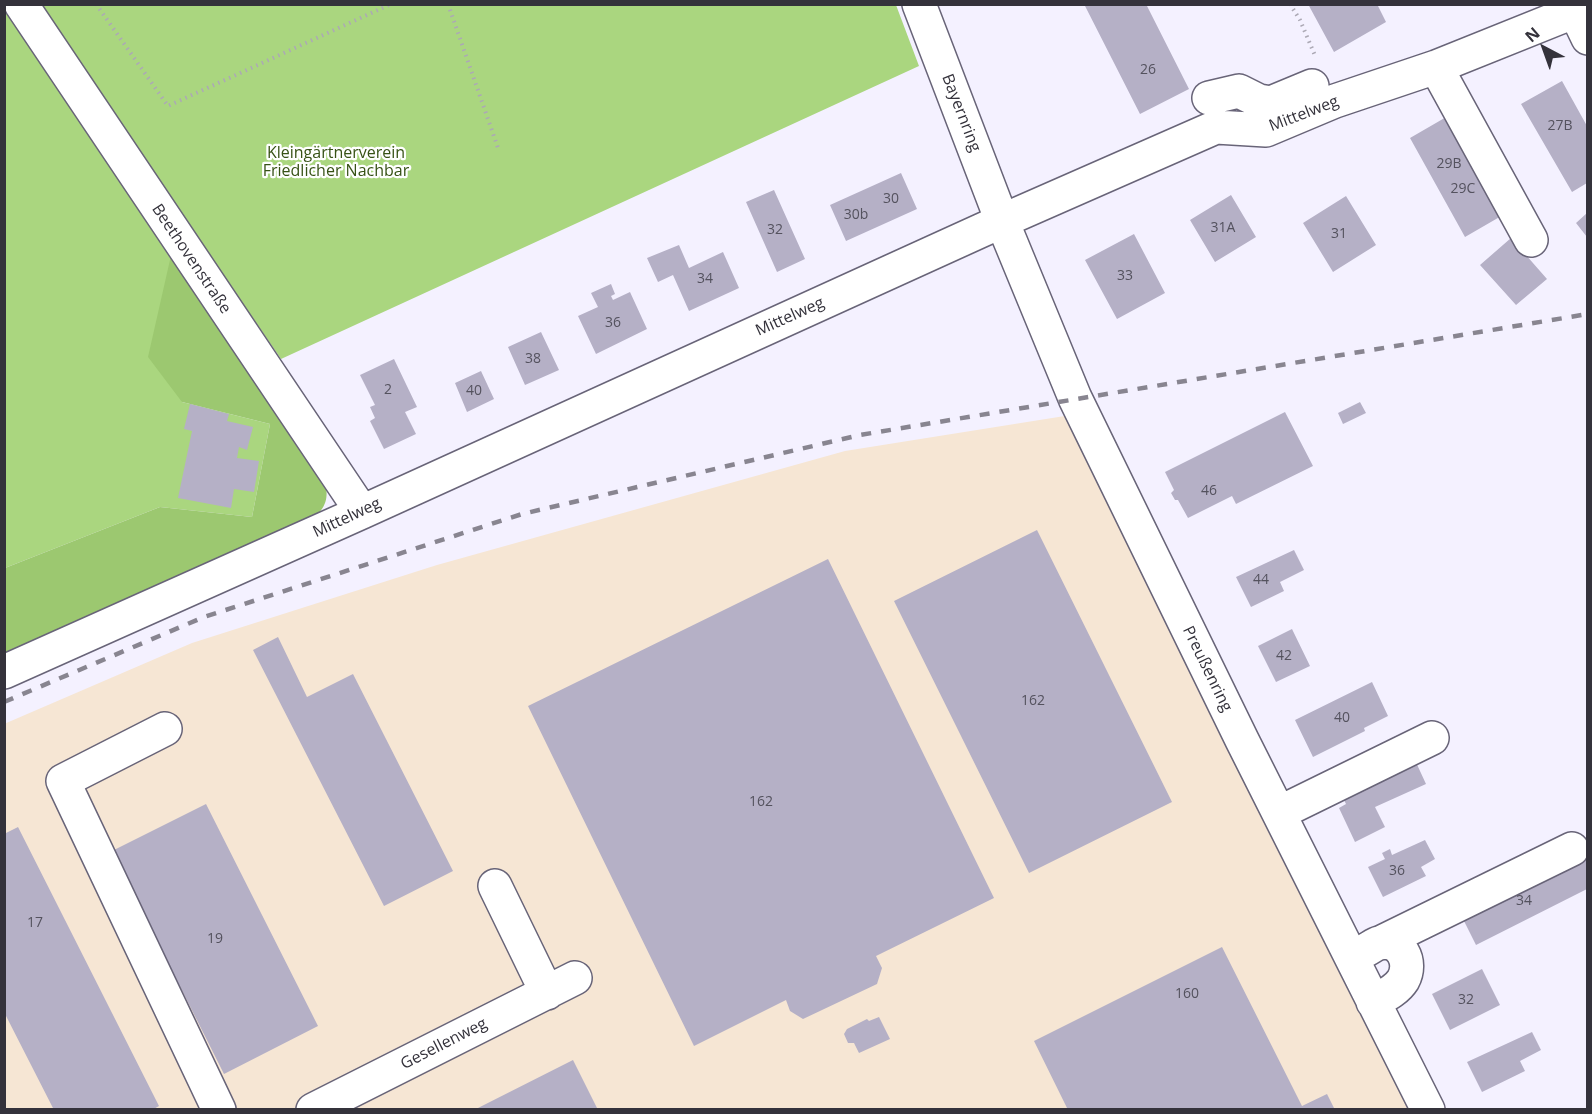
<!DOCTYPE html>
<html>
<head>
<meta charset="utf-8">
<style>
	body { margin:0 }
	#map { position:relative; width:1592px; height:1114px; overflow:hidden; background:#f4f1ff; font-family:"Open Sans",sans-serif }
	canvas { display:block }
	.frame { position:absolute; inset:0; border:6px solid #34323b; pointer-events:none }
	.north { position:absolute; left:1514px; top:18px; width:60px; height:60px; -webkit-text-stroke:4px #fff; paint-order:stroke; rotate:319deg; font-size:16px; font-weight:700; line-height:24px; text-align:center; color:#34323b }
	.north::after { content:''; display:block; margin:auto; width:21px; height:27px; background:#34323b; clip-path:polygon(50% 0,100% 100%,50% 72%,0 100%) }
</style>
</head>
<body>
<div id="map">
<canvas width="1592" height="1114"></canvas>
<div class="frame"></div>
<div class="north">N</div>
</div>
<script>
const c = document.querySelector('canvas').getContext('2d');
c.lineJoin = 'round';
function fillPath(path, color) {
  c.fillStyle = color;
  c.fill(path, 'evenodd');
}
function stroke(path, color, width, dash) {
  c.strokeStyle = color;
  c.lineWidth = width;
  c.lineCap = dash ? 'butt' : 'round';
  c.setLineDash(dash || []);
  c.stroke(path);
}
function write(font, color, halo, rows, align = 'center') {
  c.font = font + ' "Open Sans",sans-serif';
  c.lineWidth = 4.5;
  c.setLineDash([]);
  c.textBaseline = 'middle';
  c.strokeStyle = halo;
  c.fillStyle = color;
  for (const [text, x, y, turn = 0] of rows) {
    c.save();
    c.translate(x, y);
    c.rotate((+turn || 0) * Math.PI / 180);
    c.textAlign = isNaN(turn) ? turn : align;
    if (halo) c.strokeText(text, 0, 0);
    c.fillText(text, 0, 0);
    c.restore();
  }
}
fillPath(new Path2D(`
	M1071 415 1408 1109H5L4 724 192 643 437 565 845 451Z`), '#f6e6d4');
fillPath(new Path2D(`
	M9 4 172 251 182 402 270 424 252 517 160 507 5 568 4 5Z
	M37 5H896L919 66 281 359Z`), '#aad67f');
fillPath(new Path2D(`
	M172 251 325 481C329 499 326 507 313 519L5 656V568L160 507 252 517 270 424 182 402 148 357Z`), '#9cc870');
fillPath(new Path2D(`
	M1084 4H1146L1189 89 1140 114Z
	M1308 4H1377L1386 22 1334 52Z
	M1562 81 1587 126V183L1572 192 1521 104Z
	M1448 116 1503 215 1465 237 1410 138Z
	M901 173 917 209 846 241 830 205Z
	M774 190 805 259 777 272 746 202Z
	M1231 195 1256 237 1215 262 1190 220Z
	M1346 196 1376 245 1333 272 1303 223Z
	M1587 213V237L1576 223Z
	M1134 234 1165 293 1117 319 1085 260Z
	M1511 238 1547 279 1516 305 1480 265Z
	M679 245 689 268 723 252 739 288 689 311 673 275 658 282 647 258Z
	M611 284 615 294 611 296 613 300 630 292 647 329 596 354 578 316 598 307 591 293Z
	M541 332 559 370 525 385 508 347Z
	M394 359 417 407 405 412 416 434 384 449 370 421 375 418 370 407 375 405 360 375Z
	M481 371 494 399 467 412 455 383Z
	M1360 402 1366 413 1343 424 1338 413Z
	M190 404 229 414 227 421 253 427 247 450 239 447 237 458 259 461 254 492 234 489 231 508 178 498 192 431 184 429Z
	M1285 412 1313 466 1236 504 1232 496 1188 518 1178 500H1175L1171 493 1174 490 1165 472Z
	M1037 530 1172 802 1029 873 894 601Z
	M1294 550 1304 570 1280 582 1284 591 1251 607 1236 577Z
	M828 559 994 898 876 956 882 968 877 984 803 1019 790 1011 786 1000 694 1046 528 706Z
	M1292 629 1310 666 1276 682 1258 646Z
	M278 637 307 697 353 674 453 871 384 906 253 650Z
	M1372 682 1388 716 1364 728 1365 731 1313 757 1295 720Z
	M1414 758 1426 784 1375 807 1385 827 1355 842 1339 808 1346 804 1342 796Z
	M206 804 318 1026 224 1074 112 851Z
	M18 827 159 1106 152 1110H54L4 1012V834Z
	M1425 840 1435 859 1421 867 1426 876 1383 897 1368 867 1385 859 1382 853 1390 849 1392 855Z
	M1587 849V889L1476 945 1460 913Z
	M1222 947 1302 1106 1327 1094 1335 1110H1068L1034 1041Z
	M1482 969 1500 1005 1450 1030 1432 994Z
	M879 1017 890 1039 859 1053 854 1043H848L844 1034 847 1029 867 1019 869 1021Z
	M1532 1032 1541 1050 1520 1061 1525 1071 1482 1092 1467 1062Z
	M573 1060 598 1110H474Z`), '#b5b0c6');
const minor = new Path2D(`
	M21 4 362 512
	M919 4 1002 221 1075 398 1242 740 1428 1110
	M1575 11 1588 38
	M1436 67 1531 240
	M1209 98 1239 91 1259 101 1271 103 1312 86
	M4 672 362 512 1002 221 1216 127 1266 130 1335 101 1436 67 1588 6
	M165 729 63 781 219 1110
	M1279 813 1432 738
	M495 886 547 993
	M1380 943 1572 849
	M1366 950C1370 948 1375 944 1379 943 1401 938 1413 962 1403 980 1396 991 1384 996 1373 1002
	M313 1110 575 978`);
stroke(minor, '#686478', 36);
stroke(new Path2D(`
	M96 4 168 106 391 4
	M448 4 498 148
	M1290 4 1300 20 1316 58`), '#aca9b5', 4, [1.5, 4.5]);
stroke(minor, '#fff', 33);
stroke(new Path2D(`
	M4 702 204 617 522 514 860 435 1588 314`), '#888590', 4.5, [10, 10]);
write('14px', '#54525e', null, [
	["26",1148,70],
	["27B",1560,126],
	["29B",1449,164],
	["29C",1463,189],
	["30",891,199],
	["30b",856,215],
	["31A",1223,228],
	["32",775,230],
	["31",1339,234],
	["33",1125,276],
	["34",705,279],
	["36",613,323],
	["38",533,359],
	["2",388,390],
	["40",474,391],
	["46",1209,491],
	["44",1261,580],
	["42",1284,656],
	["162",1033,701],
	["40",1342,718],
	["162",761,802],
	["36",1397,871],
	["34",1524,901],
	["17",35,923],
	["19",215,939],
	["160",1187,994],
	["32",1466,1000]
]);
write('16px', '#34323b', '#fff', [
	["Bayernring",961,113,69],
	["Mittelweg",1304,114,-21],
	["Beethovenstraße",191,259,56],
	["Mittelweg",790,317,-24],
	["Mittelweg",347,518,-25],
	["Preußenring",1207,669,64],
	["Gesellenweg",444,1044,-27]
]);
write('16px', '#375215', '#fff', [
	["Kleingärtnerverein",336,153],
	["Friedlicher Nachbar",336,171]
]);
</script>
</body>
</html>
